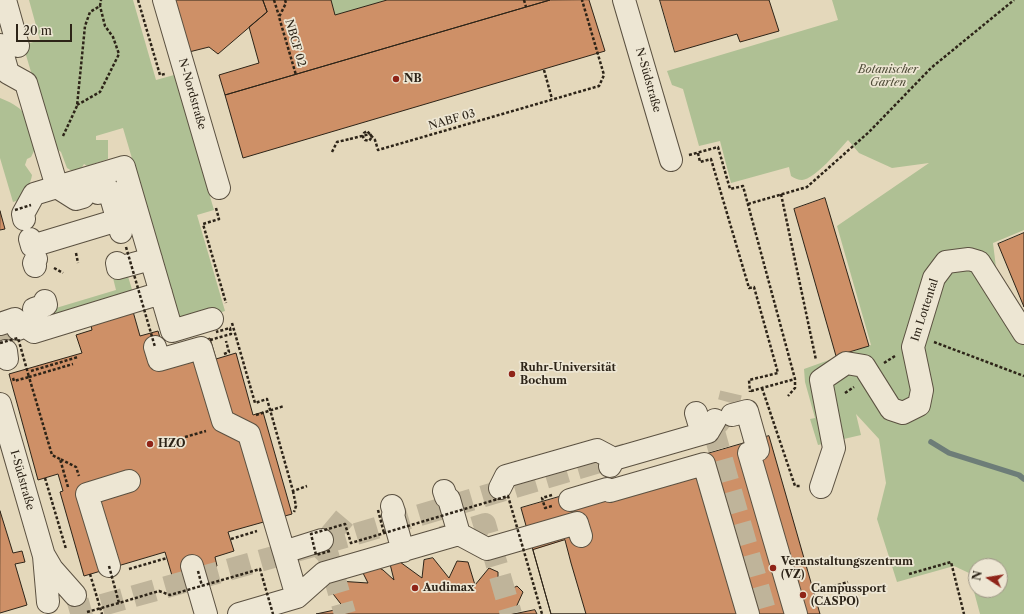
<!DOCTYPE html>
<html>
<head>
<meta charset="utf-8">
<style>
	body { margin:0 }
	#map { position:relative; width:1024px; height:614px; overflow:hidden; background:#e4d8bb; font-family:"Libre Caslon Text",serif }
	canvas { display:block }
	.north { position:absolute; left:968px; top:558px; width:40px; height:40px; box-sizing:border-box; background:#ede6d3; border:1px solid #a09888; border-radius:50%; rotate:282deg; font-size:11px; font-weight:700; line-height:16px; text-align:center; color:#2d2418 }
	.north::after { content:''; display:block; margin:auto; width:14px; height:18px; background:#8f2418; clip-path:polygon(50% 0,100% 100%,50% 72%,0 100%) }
	.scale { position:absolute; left:16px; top:24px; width:56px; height:18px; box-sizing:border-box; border:2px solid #2d2418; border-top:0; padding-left:5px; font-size:12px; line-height:14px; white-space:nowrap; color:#2d2418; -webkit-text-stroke:3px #ede6d3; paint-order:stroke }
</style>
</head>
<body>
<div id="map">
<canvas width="1024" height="614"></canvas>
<div class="north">N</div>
<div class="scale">20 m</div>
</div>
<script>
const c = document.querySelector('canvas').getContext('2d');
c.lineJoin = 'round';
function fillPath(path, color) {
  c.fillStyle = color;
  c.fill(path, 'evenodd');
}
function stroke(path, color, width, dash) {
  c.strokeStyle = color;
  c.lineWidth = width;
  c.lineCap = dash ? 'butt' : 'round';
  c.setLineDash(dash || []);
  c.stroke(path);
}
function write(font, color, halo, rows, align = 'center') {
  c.font = font + ' "Libre Caslon Text",serif';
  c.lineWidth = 3.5;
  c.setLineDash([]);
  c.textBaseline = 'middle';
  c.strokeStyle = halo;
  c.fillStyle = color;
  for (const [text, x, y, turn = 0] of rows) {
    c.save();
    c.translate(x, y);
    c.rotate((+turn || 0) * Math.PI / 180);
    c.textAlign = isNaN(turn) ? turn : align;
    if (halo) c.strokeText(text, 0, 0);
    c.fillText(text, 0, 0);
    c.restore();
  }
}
fillPath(new Path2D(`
	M29 0H133L156 80 174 75 214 210 197 215 225 311 181 324 123 128 96 136V140H108V159L87 166 84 164 81 169 72 171 67 168 61 152 53 146 23 45 40 40Z
	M331 0H387L335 15Z
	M832 0H1024V230L993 243 1002 317 1024 344V614H980L969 573 954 566 897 582 877 519 886 483 879 439 856 414 861 435 818 445 810 419 815 418 805 382 804 369 871 345 837 226 929 163 892 168 859 153 848 140C839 150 815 179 802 180 798 180 794 178 791 176L789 167 731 183 720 141 699 146 683 89 672 85 667 71 838 20ZM976 566H1000V590H976Z
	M0 98C30 110 27 118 36 147L31 157 27 159 25 165 32 175C31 183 25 191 23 199L13 202 0 158Z
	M126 270 134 296 41 324 55 305 56 308 116 290 112 274Z`), '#afc094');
stroke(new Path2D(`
	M931 442 949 453 1019 475 1024 479`), '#6d7d78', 5.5);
const building = new Path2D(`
	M174 0H263L267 12 218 54 209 47 189 52Z
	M263 0H331L335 15 387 0H550L225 95 219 75 259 63 249 27 267 12Z
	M589 0 605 51 243 158 225 95 550 0Z
	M660 0H769L779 31 740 42 737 34 675 52Z
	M825 198 869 346 836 356 794 209Z
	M0 211 5 229 0 230Z
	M1024 233V307L998 244Z
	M132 308 140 336 158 331 164 351 210 338 216 359 236 353 253 415 263 412 292 514 228 532 234 551 215 557 217 566 173 579 165 552 84 576 60 492 63 491 58 474 38 480 9 374 82 353 76 335 92 330 90 321Z
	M9 331 17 359 13 357 5 332Z
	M769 436 820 614H551L521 508Z
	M0 511 13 553 22 551 25 562 15 564 27 605 0 613Z
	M565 540 571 563 586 614H551L533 550Z
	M433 558 449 578 457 561 468 562 475 585 489 568 498 572V596L517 586 523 592 513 614H316L344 608 330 590 338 581 368 583 360 567 370 563 383 570 394 580 390 564 400 562 422 578 424 560Z
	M535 610 537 614H514Z`);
fillPath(building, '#ce9067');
stroke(building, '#2d2418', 1);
stroke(new Path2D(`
	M1 335 6 351
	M713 428 766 614
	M711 429C724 422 728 406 731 393
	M329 519 349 536
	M442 537 485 524 511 614
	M317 544 328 555 345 614
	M70 614 349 536 626 454`), '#bfb49a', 22, [22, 11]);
const minor = new Path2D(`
	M5 0 18 46
	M164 0 219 188
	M624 0 671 160
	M0 45 8 73 26 83 57 187 124 167 172 331 212 319
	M98 193 109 190 121 232
	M24 219 23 214 34 194 57 187 76 199 83 197
	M30 239 32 246 118 220
	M117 263 118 268 151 259
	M35 266 34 263 36 259
	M0 324 15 319 18 329
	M22 324 34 332 161 293
	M40 330 34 309 46 305 45 301
	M155 347 159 360 201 348 223 421 249 434 284 552 322 540
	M6 351 7 359
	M0 404 44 556 48 602
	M696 413 702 433
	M732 415 747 411 758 450 749 453 796 614
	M610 466 614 459 708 432 715 420
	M821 487 834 448 821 380 846 363 864 366 891 409 903 413 919 405 922 390 913 347 934 278 946 262 969 259 979 262 1024 333
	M500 488 506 476 597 450 614 459
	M444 491 446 497 449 499 459 534
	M570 500 607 489 610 491 704 464 748 614
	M392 506 394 512 393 515 403 551
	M284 552 297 597
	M45 557 52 569 75 595
	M109 566 87 494 129 481
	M192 566 206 614
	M239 614 297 597 324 573 459 534 487 549 577 523 581 536`);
stroke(minor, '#5b5141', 24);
stroke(new Path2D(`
	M138 0 160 75 165 74
	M274 0 279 16
	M285 0 286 3 279 17 296 75
	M524 0 526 7
	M544 70 552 99
	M77 105 100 92 119 54 113 37 105 26 100 6
	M370 134 372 137 369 141 365 140 363 137 364 133 367 131 375 140 378 150 599 86 604 75 582 0
	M63 136 77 106 85 26 90 12 100 6 101 0
	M332 152 337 142 350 139
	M698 153 700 162 711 159 749 288 754 287 778 373 749 380 750 392
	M689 155 718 147 730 189 743 186 795 379V388L788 396
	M781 194 816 360
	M748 204 807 187 869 132 931 68 1014 0
	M216 208 219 219 203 224 226 303
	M76 253 78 263
	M54 268 63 273
	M232 323 255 403 267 399 293 491 307 486
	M934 342 1024 376
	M224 354 229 352 226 341
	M884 363 895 356
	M31 371 78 357
	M13 378 14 381 29 377
	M762 388 795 486H801
	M751 391 795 379
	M845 393 854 387
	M256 415 284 406
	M185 437 206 431
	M60 459 52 455 29 377 73 364
	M45 478 66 549
	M68 487 60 459 76 467 79 476
	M293 491 296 506 294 512
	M552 495 542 498 545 508 552 506
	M231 539 257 531
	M129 569 167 558
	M909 574 951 562 964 614
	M814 592 848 582
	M87 612 119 603`), '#2d2418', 2.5, [3, 2]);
stroke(minor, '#ede6d3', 22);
stroke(new Path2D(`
	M350 139 370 134
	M15 210 31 205
	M126 247 155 347
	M210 340 231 334 230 328 216 332
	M0 343 18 338 29 377
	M378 510 384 533
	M330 551 316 555 311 534 345 524 351 543 508 496 542 614
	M109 566 119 603 159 591 170 595 260 569 273 614
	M198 571 202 586
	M90 574 102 614`), '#2d2418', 2.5, [3, 2]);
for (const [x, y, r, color] of [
	[396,79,4,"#8f2418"],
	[512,374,4,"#8f2418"],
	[150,444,4,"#8f2418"],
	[773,568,4,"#8f2418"],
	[415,588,4,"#8f2418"],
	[803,595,4,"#8f2418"]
]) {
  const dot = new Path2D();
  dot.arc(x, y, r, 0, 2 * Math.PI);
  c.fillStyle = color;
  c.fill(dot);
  stroke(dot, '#ede6d3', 1.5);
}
write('11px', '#2d2418', '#ede6d3', [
	["NBCF 02",295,43,74],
	["N-Südstraße",648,80,74],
	["N-Nordstraße",192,94,74],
	["NABF 03",452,120,-16],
	["Im Lottental",925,310,-72],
	["I-Südstraße",22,480,74]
]);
write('italic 11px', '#4e4b37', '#ede6d3', [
	["Botanischer",888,70],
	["Garten",888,83]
]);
write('bold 11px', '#2d2418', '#ede6d3', [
	["NB",404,79],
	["Ruhr-Universität",520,368],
	["Bochum",520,381],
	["HZO",158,444],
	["Veranstaltungszentrum",781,562],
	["(VZ)",781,575],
	["Audimax",423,588],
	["Campussport",811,589],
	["(CASPO)",811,602]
], 'left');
</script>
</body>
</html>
